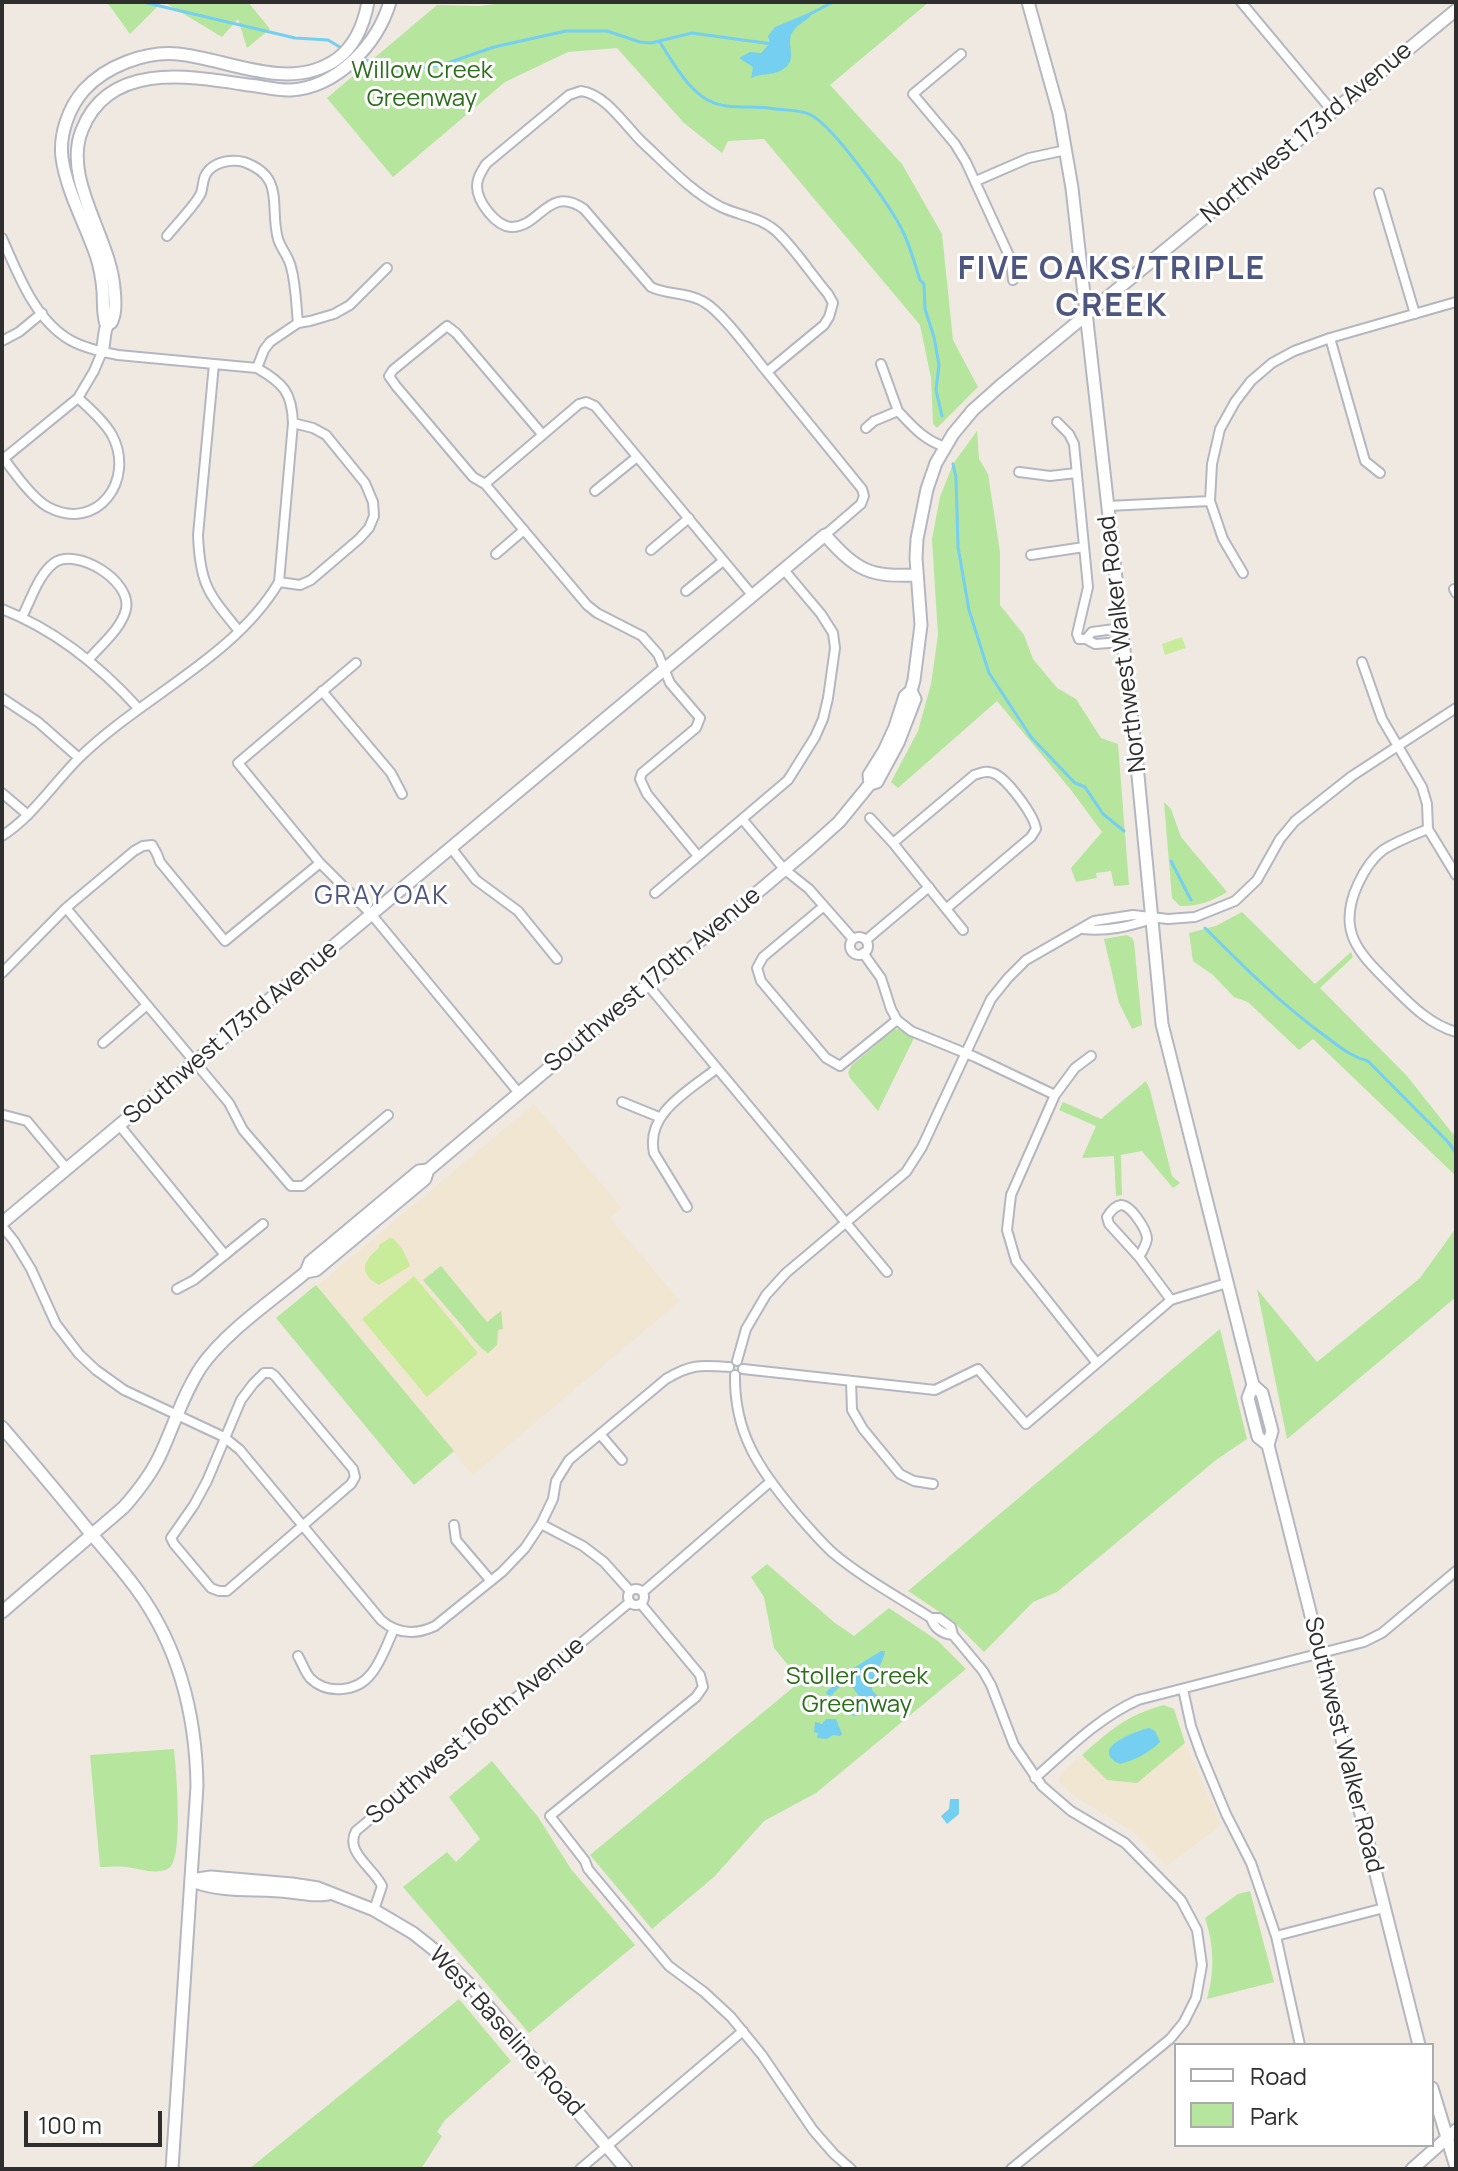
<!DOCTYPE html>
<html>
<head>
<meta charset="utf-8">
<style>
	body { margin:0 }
	#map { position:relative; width:1458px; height:2171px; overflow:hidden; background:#efe9e1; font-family:Manrope,sans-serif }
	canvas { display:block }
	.frame { position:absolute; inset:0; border:4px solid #2e2e2e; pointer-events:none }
	.legend { position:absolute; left:1174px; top:2043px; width:260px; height:104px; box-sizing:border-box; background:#fff; border:2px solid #ababab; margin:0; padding:10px 14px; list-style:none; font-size:24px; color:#2e2e2e }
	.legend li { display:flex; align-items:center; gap:16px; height:40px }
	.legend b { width:40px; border:2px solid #ababab }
	.scale { position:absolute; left:24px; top:2111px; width:138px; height:36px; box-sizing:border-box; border:4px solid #2e2e2e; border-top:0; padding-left:10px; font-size:24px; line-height:28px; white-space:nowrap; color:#2e2e2e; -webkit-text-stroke:6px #fff; paint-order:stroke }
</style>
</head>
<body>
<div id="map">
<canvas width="1458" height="2171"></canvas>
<div class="frame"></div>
<ul class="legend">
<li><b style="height:10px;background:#fff"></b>Road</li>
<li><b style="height:22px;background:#b6e59e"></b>Park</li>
</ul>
<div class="scale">100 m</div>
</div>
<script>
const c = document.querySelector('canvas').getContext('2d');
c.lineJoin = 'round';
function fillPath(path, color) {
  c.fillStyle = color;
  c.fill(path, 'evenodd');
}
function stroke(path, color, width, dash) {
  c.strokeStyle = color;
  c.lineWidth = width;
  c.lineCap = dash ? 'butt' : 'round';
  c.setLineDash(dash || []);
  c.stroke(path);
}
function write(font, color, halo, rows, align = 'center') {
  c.font = font + ' Manrope,sans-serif';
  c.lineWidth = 6;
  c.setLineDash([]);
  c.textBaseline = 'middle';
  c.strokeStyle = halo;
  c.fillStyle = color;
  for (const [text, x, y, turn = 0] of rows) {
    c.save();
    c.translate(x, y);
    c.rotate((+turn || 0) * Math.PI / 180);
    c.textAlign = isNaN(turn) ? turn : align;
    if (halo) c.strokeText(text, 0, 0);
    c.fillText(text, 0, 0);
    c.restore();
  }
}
fillPath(new Path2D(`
	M534 1104 622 1208 610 1218 680 1301 473 1475 317 1286Z
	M1185 1743 1221 1825 1167 1866 1132 1831 1077 1798 1059 1782 1061 1773 1082 1755 1107 1780 1137 1782Z`), '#f0e6d1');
fillPath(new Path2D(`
	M107 2H162L130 34Z
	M164 2H248L270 29 247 48 238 19 222 37Z
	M511 2H929L830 85 902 164 942 234 953 340 978 387 937 428 933 424 931 378 920 325 764 139 728 141 722 153 684 123 617 48 568 52 505 82 393 177 327 98 437 5 480 6Z
	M977 431 979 459 988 474 1000 552V605L1024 635 1033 659 1057 688 1076 699 1101 738 1118 744 1129 885 1114 886 1111 871 1096 873 1097 878 1076 882 1071 868 1102 832 1071 790 997 701 898 788 891 782 918 731 931 684 938 635 932 539 940 497 953 464Z
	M1164 802 1171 809 1181 837 1227 892C1212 901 1197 907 1180 906L1172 898Z
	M1242 912 1315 984 1351 952 1353 957 1320 988 1407 1076 1453 1134 1456 1133V1176L1313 1039 1299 1050 1248 1002 1234 997 1213 975 1193 961 1189 933 1216 926Z
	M1127 935 1132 938 1134 942 1142 1025 1132 1029 1119 1003 1104 939Z
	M899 1029 914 1038 878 1111 850 1078 848 1072 852 1065 894 1030Z
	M1146 1081 1150 1090 1172 1176 1180 1183 1173 1188 1142 1151 1121 1155 1122 1195 1116 1196 1114 1156 1082 1158 1096 1126 1059 1110 1063 1102 1101 1119Z
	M1456 1228V1297L1287 1439 1257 1289 1317 1362 1420 1278Z
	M441 1266 487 1322 501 1311 503 1329 498 1330 497 1345 488 1353 481 1348 423 1280Z
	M316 1285 454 1451 414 1485 276 1318Z
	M1220 1329 1247 1439 1216 1460 1057 1592 1033 1602 984 1652 953 1621 908 1591Z
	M767 1564 835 1623 854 1636 889 1608 938 1641 966 1669 816 1793 764 1821 714 1877 652 1929 590 1855 801 1681 774 1648 764 1597 751 1577Z
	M1164 1705 1174 1709 1185 1743 1137 1783 1107 1780 1082 1755C1112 1729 1125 1716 1164 1705Z
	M174 1749C176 1768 184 1859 169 1868 157 1876 138 1868 126 1867 117 1866 109 1867 100 1867L90 1755Z
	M492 1761 538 1817 571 1869 635 1945 529 2033 403 1887 447 1852 456 1862 480 1839 449 1797Z
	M1250 1891 1274 1982 1207 1999C1215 1971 1214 1945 1205 1918L1238 1894Z
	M459 1999 511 2061 445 2120 437 2132 442 2136 421 2169H249Z`), '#b6e59e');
fillPath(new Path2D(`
	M1182 637 1186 648 1165 655 1162 644Z
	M390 1238 394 1239 403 1250 410 1266 379 1285C358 1273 363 1261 379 1248V1245Z
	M414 1276 478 1353 427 1397 362 1319Z`), '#c9ec9a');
fillPath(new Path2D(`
	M811 12 810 17C802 23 795 26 791 35 787 48 798 61 782 70 772 76 761 73 751 78L753 67 739 58 750 52 761 53 770 43 768 36 775 27Z
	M881 1651H885C882 1668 873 1671 872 1690L881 1700 855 1716 850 1714C856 1710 862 1708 862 1700L850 1684 843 1683 831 1696 826 1694 827 1691 849 1674 852 1669Z
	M826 1719H836L842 1734 840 1736 833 1735 827 1739 817 1738 818 1733 814 1732 815 1722 822 1724Z
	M1149 1728 1155 1731 1160 1742C1149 1753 1135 1760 1120 1764 1088 1749 1135 1731 1149 1728Z
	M950 1799H959V1814L947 1824 941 1816 949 1809Z`), '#75cff0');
stroke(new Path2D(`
	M143 2 295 38 328 40 355 56
	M810 14 833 2
	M659 41C676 66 693 103 727 106 743 108 759 106 775 109 786 110 802 110 811 115 834 127 893 209 904 234 911 249 915 265 920 280L924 284 925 309 934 337 939 365 936 390 942 416
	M362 59 402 70 442 65 494 47 566 31H607L640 42 651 43 692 33 772 44
	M953 464 956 477 958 547 969 610 989 673 1031 737 1075 783 1085 787 1103 814 1124 831
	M1171 861 1191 900
	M1205 928C1243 966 1281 1004 1325 1036 1339 1046 1351 1057 1368 1061L1448 1142 1456 1153`), '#75cff0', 3);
const street = new Path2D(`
	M1241 2 1333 112
	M961 54 913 94 955 144 966 162 1011 260 1013 280
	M581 91C605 94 624 124 641 141 666 164 690 191 721 207 740 216 761 217 777 232 796 250 811 274 828 294L833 303 829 317 824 325 767 372C752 354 723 313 704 302 688 292 667 295 651 287L584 209C548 184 540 228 511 227 496 226 477 202 477 186 477 177 482 171 486 164L569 95Z
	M976 181 1029 158 1066 150
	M1379 193 1415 314
	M167 236C175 226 197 203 201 193 204 184 202 177 209 170 218 161 233 159 244 162 286 177 269 206 278 239 281 249 289 257 291 267 296 285 296 304 298 323
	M2 238C18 274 35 320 70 340 84 348 102 352 118 355L257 368C283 383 292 392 293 423L279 582C234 658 141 697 79 758 53 784 33 816 2 836
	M1330 338 1365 461 1380 473
	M2 341 19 332 42 313
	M214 364 198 535C200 585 208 593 239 631
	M881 364 898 411
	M257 368 264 350 270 342 298 323 310 321 334 314 350 305 387 268
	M767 372 862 489 864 496 861 504 825 535
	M1057 422 1069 434 1074 444 1088 587 1077 634 1079 639H1086L1095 644 1123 642
	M866 428 874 421 898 411C913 427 924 440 945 447
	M542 434 456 333 447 326 393 370 389 376 396 386 473 477 485 484 587 605 597 613 642 636 658 654 670 683 700 718 696 728 642 773 640 779 647 794 698 856
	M2 456C13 471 32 498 48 507 97 533 136 480 112 435 104 421 90 409 78 398
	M2 460 78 398 94 371 102 352
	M1019 472 1050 476 1076 473
	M485 484 579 404 586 402 595 406 753 596
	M595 491 637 457
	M1108 506 1210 501
	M651 550 689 518
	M496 554 524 530
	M1031 555 1084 547
	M1243 573 1223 539 1210 501 1212 464 1220 429 1235 402 1251 381 1272 363 1294 351 1330 338 1456 302
	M279 582 300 585 311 580 359 539 369 528 374 516 373 502 365 483 326 435 313 428 293 423
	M1454 589 1456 593
	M686 591 723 561
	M2 609C56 630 101 667 139 709
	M22 617C31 600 38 575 54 563 77 547 132 581 126 609 122 628 101 645 89 659
	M1086 639 1092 632 1122 628
	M1362 662 1382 719 1422 787 1427 804 1428 829 1456 875
	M356 663 238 763 320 863 372 915 519 1093
	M322 691 391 773 402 794
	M2 698 38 722 79 758
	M2 793 28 815
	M870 818 893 843 963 930
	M743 820 784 869 809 889 853 939
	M1428 829C1413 835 1397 841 1383 850 1371 859 1364 871 1358 884 1336 932 1359 953 1392 986 1411 1005 1429 1024 1456 1032
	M893 843 974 775C981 773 986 770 993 773 1007 778 1034 815 1036 829L1031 837 947 908
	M452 849 476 880 518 911 557 959
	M655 893 788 780 815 737 823 719 828 698 835 648 833 633 821 614 784 570
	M824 906 763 957 757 968 761 981 826 1058 840 1066 897 1020
	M66 908 229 1103 243 1130 291 1186H303L388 1115
	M1083 929C1107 932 1130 926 1152 919
	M850 946a9 9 0 1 1 18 0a9 9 0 1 1-18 0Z
	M866 940 929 887
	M863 953 881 978 891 1009 897 1020 911 1031 975 1057 1055 1095
	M2 973 66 908 134 851 143 846 152 845 157 854 160 862 225 941 320 863
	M647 984 887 1272
	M103 1043 147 1005
	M1091 1056 1075 1068 1055 1095 1011 1195 1007 1230 1016 1261 1096 1362
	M622 1102 659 1117
	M4 1115 27 1121 67 1169
	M120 1126 225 1255
	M687 1207 654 1153C645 1113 690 1090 716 1069
	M2 1226 14 1241 31 1269 56 1324 79 1354 96 1370 124 1390 224 1437 240 1450 381 1620C398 1635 416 1635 435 1626L502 1572 525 1548 541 1524 553 1499 556 1481 569 1460 666 1379C691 1364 700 1365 729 1367
	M1139 1257C1142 1252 1146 1245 1147 1239 1147 1230 1131 1205 1121 1205 1114 1206 1110 1212 1107 1217L1109 1224 1139 1257 1171 1300
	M177 1289 194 1280 263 1224
	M737 1361 746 1329 766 1295 786 1273 906 1172 922 1147 991 999 1008 978 1026 960 1094 921 1133 915 1168 919 1195 917 1235 901 1257 880 1280 839 1295 821 1352 776 1456 708
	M743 1369 935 1390 978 1369 1026 1424 1171 1300 1227 1283
	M264 1373H271L275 1376 353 1469 355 1477 351 1484 227 1591H219L211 1588 174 1544 171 1538 194 1505 207 1481 241 1400 253 1384Z
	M735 1375C734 1433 759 1469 795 1512 807 1526 820 1541 833 1553 863 1578 898 1597 931 1618H939L951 1627 953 1635 983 1671 991 1685 1014 1745 1042 1786 1071 1811 1125 1843 1181 1900 1197 1930 1202 1965 1196 1998 1184 2022 1170 2039 1011 2169
	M851 1381 852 1410 863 1429 900 1474 914 1481 933 1484
	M600 1434 622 1460
	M541 1524 583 1546 604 1562 630 1591
	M454 1525 456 1540 491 1581
	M628 1597a8 8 0 1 1 16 0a8 8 0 1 1-16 0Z
	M643 1592 770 1482
	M641 1604 700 1675 703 1687 696 1697 550 1816 585 1861 588 1869 669 1966 704 1992 731 2017 762 2055 813 2130 834 2154 851 2169
	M931 1618C934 1628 942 1634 953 1635
	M298 1656C302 1663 305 1672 310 1678 327 1695 357 1692 371 1674 381 1662 387 1644 394 1629
	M1183 1689 1191 1726 1201 1754 1226 1814 1251 1863 1276 1936 1300 2045
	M1035 1778C1068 1749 1098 1718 1138 1700L1364 1642 1382 1633 1456 1571
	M374 1910 382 1886C374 1868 344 1852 356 1831L630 1602
	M1276 1936 1384 1908
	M580 2169 743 2031`);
const secondary = new Path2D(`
	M1028 2 1059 113 1072 188 1137 765 1162 1024 1253 1385 1248 1398 1258 1437 1268 1445
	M107 327C102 315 104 304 103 291 102 279 100 267 96 255 85 223 67 192 62 158 59 134 69 107 84 90 106 66 145 51 178 54 229 59 289 93 337 59 356 45 364 24 368 2
	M102 352C104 345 104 335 106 328 111 318 110 328 113 318 116 310 115 297 114 288 110 237 62 179 82 130 109 61 190 76 248 85 262 86 277 91 291 90 337 87 377 45 390 2
	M870 784 869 775 884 751 895 727 905 696 911 691 914 680 921 625 916 558 917 539 927 489 936 463 953 434 973 410 1000 386 1456 10
	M2 1223 825 535C857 571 869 577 917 575
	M306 1272 310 1262 419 1171 428 1170
	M1253 1385 1262 1393 1272 1431 1268 1445 1419 2045
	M2 1427C31 1461 60 1495 88 1530 105 1550 123 1570 138 1591 179 1648 196 1717 197 1786L172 2169
	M2 1612 124 1507C139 1490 153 1472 162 1451 175 1422 184 1393 201 1367 225 1332 273 1300 306 1272L316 1270 425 1179 428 1170 810 848 839 822 870 784 877 782 898 743 915 699 911 691
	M191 1880 211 1877 292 1884 318 1888 374 1910 413 1933 437 1952 470 1985 626 2169
	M195 1882C226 1893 258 1888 290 1892 304 1894 314 1896 328 1894
	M1432 2088 1456 2167
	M1412 2169 1456 2130`);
stroke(street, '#b4b7c1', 12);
stroke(secondary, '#b4b7c1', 15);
stroke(street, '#fff', 8);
stroke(secondary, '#fff', 11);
write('24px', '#2c6e1b', '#fff', [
	["Willow Creek",422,71],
	["Greenway",422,99],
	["Stoller Creek",857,1677],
	["Greenway",857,1705]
]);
write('24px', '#2e2e2e', '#fff', [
	["Northwest 173rd Avenue",1307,133,-40],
	["Northwest Walker Road",1123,644,-97],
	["Southwest 170th Avenue",653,980,-40],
	["Southwest 173rd Avenue",231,1033,-40],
	["Southwest 166th Avenue",476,1731,-40],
	["Southwest Walker Road",1343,1745,76],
	["West Baseline Road",506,2032,48]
]);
c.letterSpacing = '2px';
write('26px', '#4d5680', '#fff', [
	["GRAY OAK",382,897]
]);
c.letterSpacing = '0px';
c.letterSpacing = '2px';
write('bold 32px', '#4d5680', '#fff', [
	["FIVE OAKS/TRIPLE",1112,270],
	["CREEK",1112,307]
]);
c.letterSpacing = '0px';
</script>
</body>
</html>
